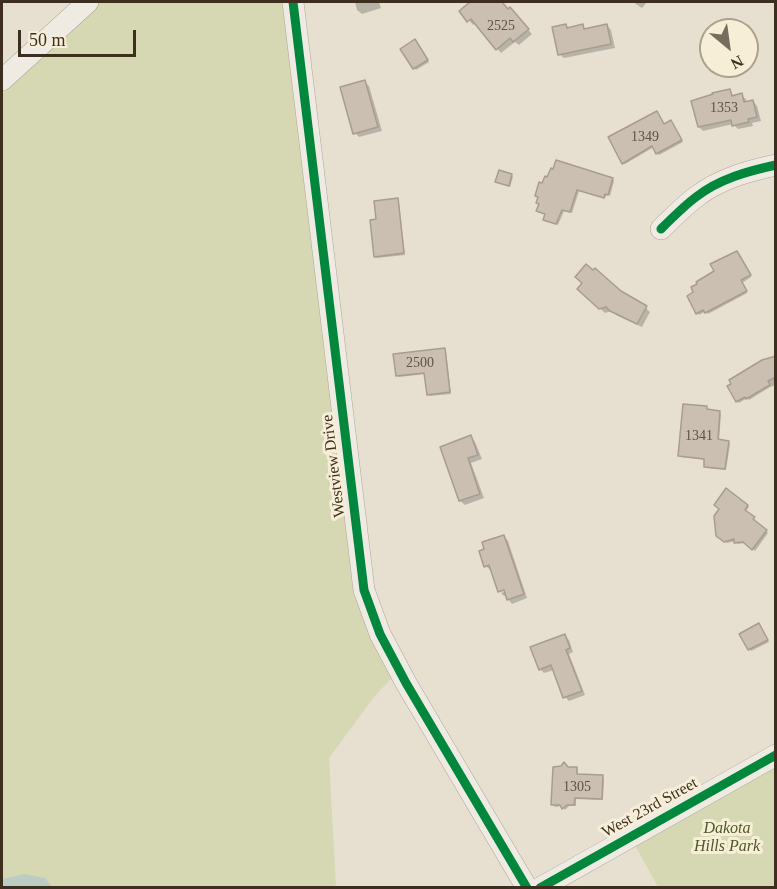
<!DOCTYPE html>
<html>
<head>
<meta charset="utf-8">
<style>
	body { margin:0 }
	#map { position:relative; width:777px; height:889px; overflow:hidden; background:#e7e0d1; font-family:"Times New Roman",serif }
	canvas { display:block }
	.frame { position:absolute; inset:0; border:3px solid #3d2e20; pointer-events:none }
	.north { position:absolute; left:699px; top:18px; width:60px; height:60px; box-sizing:border-box; background:#f7eed8; border:2px solid #ada18e; border-radius:50%; rotate:151deg; font-size:16px; font-weight:700; line-height:24px; text-align:center; color:#3d2e20 }
	.north::after { content:''; display:block; margin:auto; width:21px; height:27px; background:#786c5e; clip-path:polygon(50% 0,100% 100%,50% 72%,0 100%) }
	.scale { position:absolute; left:18px; top:30px; width:118px; height:27px; box-sizing:border-box; border:3px solid #3d2e20; border-top:0; padding-left:8px; font-size:18px; line-height:21px; white-space:nowrap; color:#3d2e20; -webkit-text-stroke:4px #f7eed8; paint-order:stroke }
</style>
</head>
<body>
<div id="map">
<canvas width="777" height="889"></canvas>
<div class="frame"></div>
<div class="north">N</div>
<div class="scale">50 m</div>
</div>
<script>
const c = document.querySelector('canvas').getContext('2d');
c.lineJoin = 'round';
function fillPath(path, color) {
  c.fillStyle = color;
  c.fill(path, 'evenodd');
}
function stroke(path, color, width, dash) {
  c.strokeStyle = color;
  c.lineWidth = width;
  c.lineCap = dash ? 'butt' : 'round';
  c.setLineDash(dash || []);
  c.stroke(path);
}
function write(font, color, halo, rows, align = 'center') {
  c.font = font + ' "Times New Roman",serif';
  c.lineWidth = 6;
  c.setLineDash([]);
  c.textBaseline = 'middle';
  c.strokeStyle = halo;
  c.fillStyle = color;
  for (const [text, x, y, turn = 0] of rows) {
    c.save();
    c.translate(x, y);
    c.rotate((+turn || 0) * Math.PI / 180);
    c.textAlign = isNaN(turn) ? turn : align;
    if (halo) c.strokeText(text, 0, 0);
    c.fillText(text, 0, 0);
    c.restore();
  }
}
fillPath(new Path2D(`
	M88 2H293L364 590 399 670 374 697 329 758 336 887 2 888V80Z
	M775 755V887H658L630 836Z`), '#d6d7b3');
fillPath(new Path2D(`
	M24 874 45 878 52 887H2V879Z`), '#bcccc2');
fillPath(new Path2D(`
	M355 2H379L381 8 362 14 357 10Z
	M472 2H478L479 3 480 9 489 2H501L508 10 514 13 532 34 519 45 515 42 501 53 476 23 473 25 461 11Z
	M633 2H647L642 8Z
	M607 25 611 30 615 48 564 58 559 54 566 26 569 29 582 26 586 30Z
	M417 43 429 62 416 70 402 49Z
	M365 82 369 86 382 131 359 137 355 133Z
	M730 91 734 96 741 95 746 99V103L753 101 757 106 761 121 752 123 753 126 738 129 733 124 703 131 699 127Z
	M672 123 683 142 659 155 654 147 625 164 623 163 664 125Z
	M512 175 513 177 510 187 497 182Z
	M613 179 614 181 610 196 607 194 605 198 579 191 572 213 564 211 558 225 547 221V215L538 211 540 205 537 203 539 198Z
	M397 200 399 202 405 255 377 258 375 256 378 221Z
	M739 255 751 277 742 283 747 293 708 314 706 311 699 315 689 296Z
	M584 284 620 292 646 308 650 312 642 327 616 315 612 311 605 313 579 289Z
	M444 349 446 351 451 394 430 396 428 394 426 374 399 377 397 375Z
	M776 361V385L770 387 749 400 747 398 739 403 737 401Z
	M706 408 721 414 719 441 728 442 730 444 726 470 707 468 705 466 706 460 682 457 680 455Z
	M471 437 475 442 482 459 471 463 484 498 465 505 460 501 442 448Z
	M727 490 749 507 745 512 755 520 754 522 768 533 755 551 746 543 737 544 735 541 727 543 720 537 721 509Z
	M504 536 508 541 527 598 512 604 508 599 507 595 504 596 501 593 511 589 500 590V592L492 570H490L486 566Z
	M760 627 769 642 751 651 741 635Z
	M564 635 569 640 573 652 569 654 585 695 569 701 565 697 554 670 544 673 540 669Z
	M568 768 576 769 578 770V776L603 777 604 779 603 800 576 799V806H569L565 810 562 806 555 807 553 805Z`), '#0003');
const building = new Path2D(`
	M470 2H502L508 9 510 7 529 29 513 42 510 38 496 50 471 19 467 22 459 11Z
	M566 24 567 28 583 24 584 29 607 24 611 44 558 55 552 27Z
	M415 39 428 60 413 69 400 49Z
	M365 80 378 127 353 134 340 87Z
	M730 89 732 96 742 93 744 102 753 100 757 117 748 119 749 122 732 126 731 120 698 127 691 101 713 94 712 93Z
	M657 111 664 124 671 120 682 140 656 154 652 146 622 164 608 137Z
	M556 160 613 178 608 195 605 194 604 198 577 190 570 212 562 210 556 224 543 220 545 214 536 211 539 204 536 203 538 197 535 196 539 182 542 183 545 176 547 177 551 168 553 169Z
	M499 170 512 174 509 186 495 182Z
	M398 198 404 253 374 257 370 220 376 219 374 201Z
	M737 251 751 275 741 280 747 291 705 313 703 310 696 314 687 296 693 292 691 287 697 284 696 282 714 271 710 264Z
	M586 264 593 270 595 268 621 291 647 306 637 324 610 311 606 307 599 309 577 289 582 283 575 277Z
	M445 348 450 392 427 395 424 373 396 376 393 354Z
	M776 356V377L768 381 770 385 746 399 745 397 736 402 727 386 731 384 729 380 762 360Z
	M683 404 707 406V409L720 411 718 439 729 441 725 469 704 467V459L678 456Z
	M471 435 478 455 468 458 480 494 459 501 440 447Z
	M726 488 748 505 745 510 755 517 753 519 767 530 752 550 743 542 734 543V539L724 542 716 536 714 516 719 509 714 505Z
	M504 535 524 594 507 600 504 590 498 592 489 565 484 567 479 551 484 549 482 542Z
	M759 623 768 640 748 650 739 634Z
	M565 634 570 648 566 650 582 691 563 698 551 665 539 670 530 647Z
	M564 762 568 767H577V774L603 775 602 799 575 798 574 805H567L562 809 560 805H551L553 767 561 766Z`);
fillPath(building, '#cbbfb2');
stroke(building, '#a89c90', 1.5);
const minor = new Path2D(`
	M293 2 364 590 380 634 406 683 527 888
	M2 80 88 2
	M661 229C672 218 684 206 696 197 719 179 748 171 776 165
	M540 888 776 755`);
stroke(minor, '#ada599', 22);
stroke(minor, '#efebe3', 21);
stroke(new Path2D(`
	M293 2 364 590 380 634 406 683 527 888
	M661 229C672 218 684 206 696 197 719 179 748 171 776 165
	M540 888 776 755`), '#00873e', 9);
write('14px', '#605244', null, [
	["2525",501,26],
	["1353",724,108],
	["1349",645,137],
	["2500",420,363],
	["1341",699,436],
	["1305",577,787]
]);
write('16px', '#3d2e20', '#f7eed8', [
	["Westview Drive",334,466,-97],
	["West 23rd Street",650,808,-29]
]);
write('italic 16px', '#4d5a26', '#f7eed8', [
	["Dakota",727,829],
	["Hills Park",727,847]
]);
</script>
</body>
</html>
